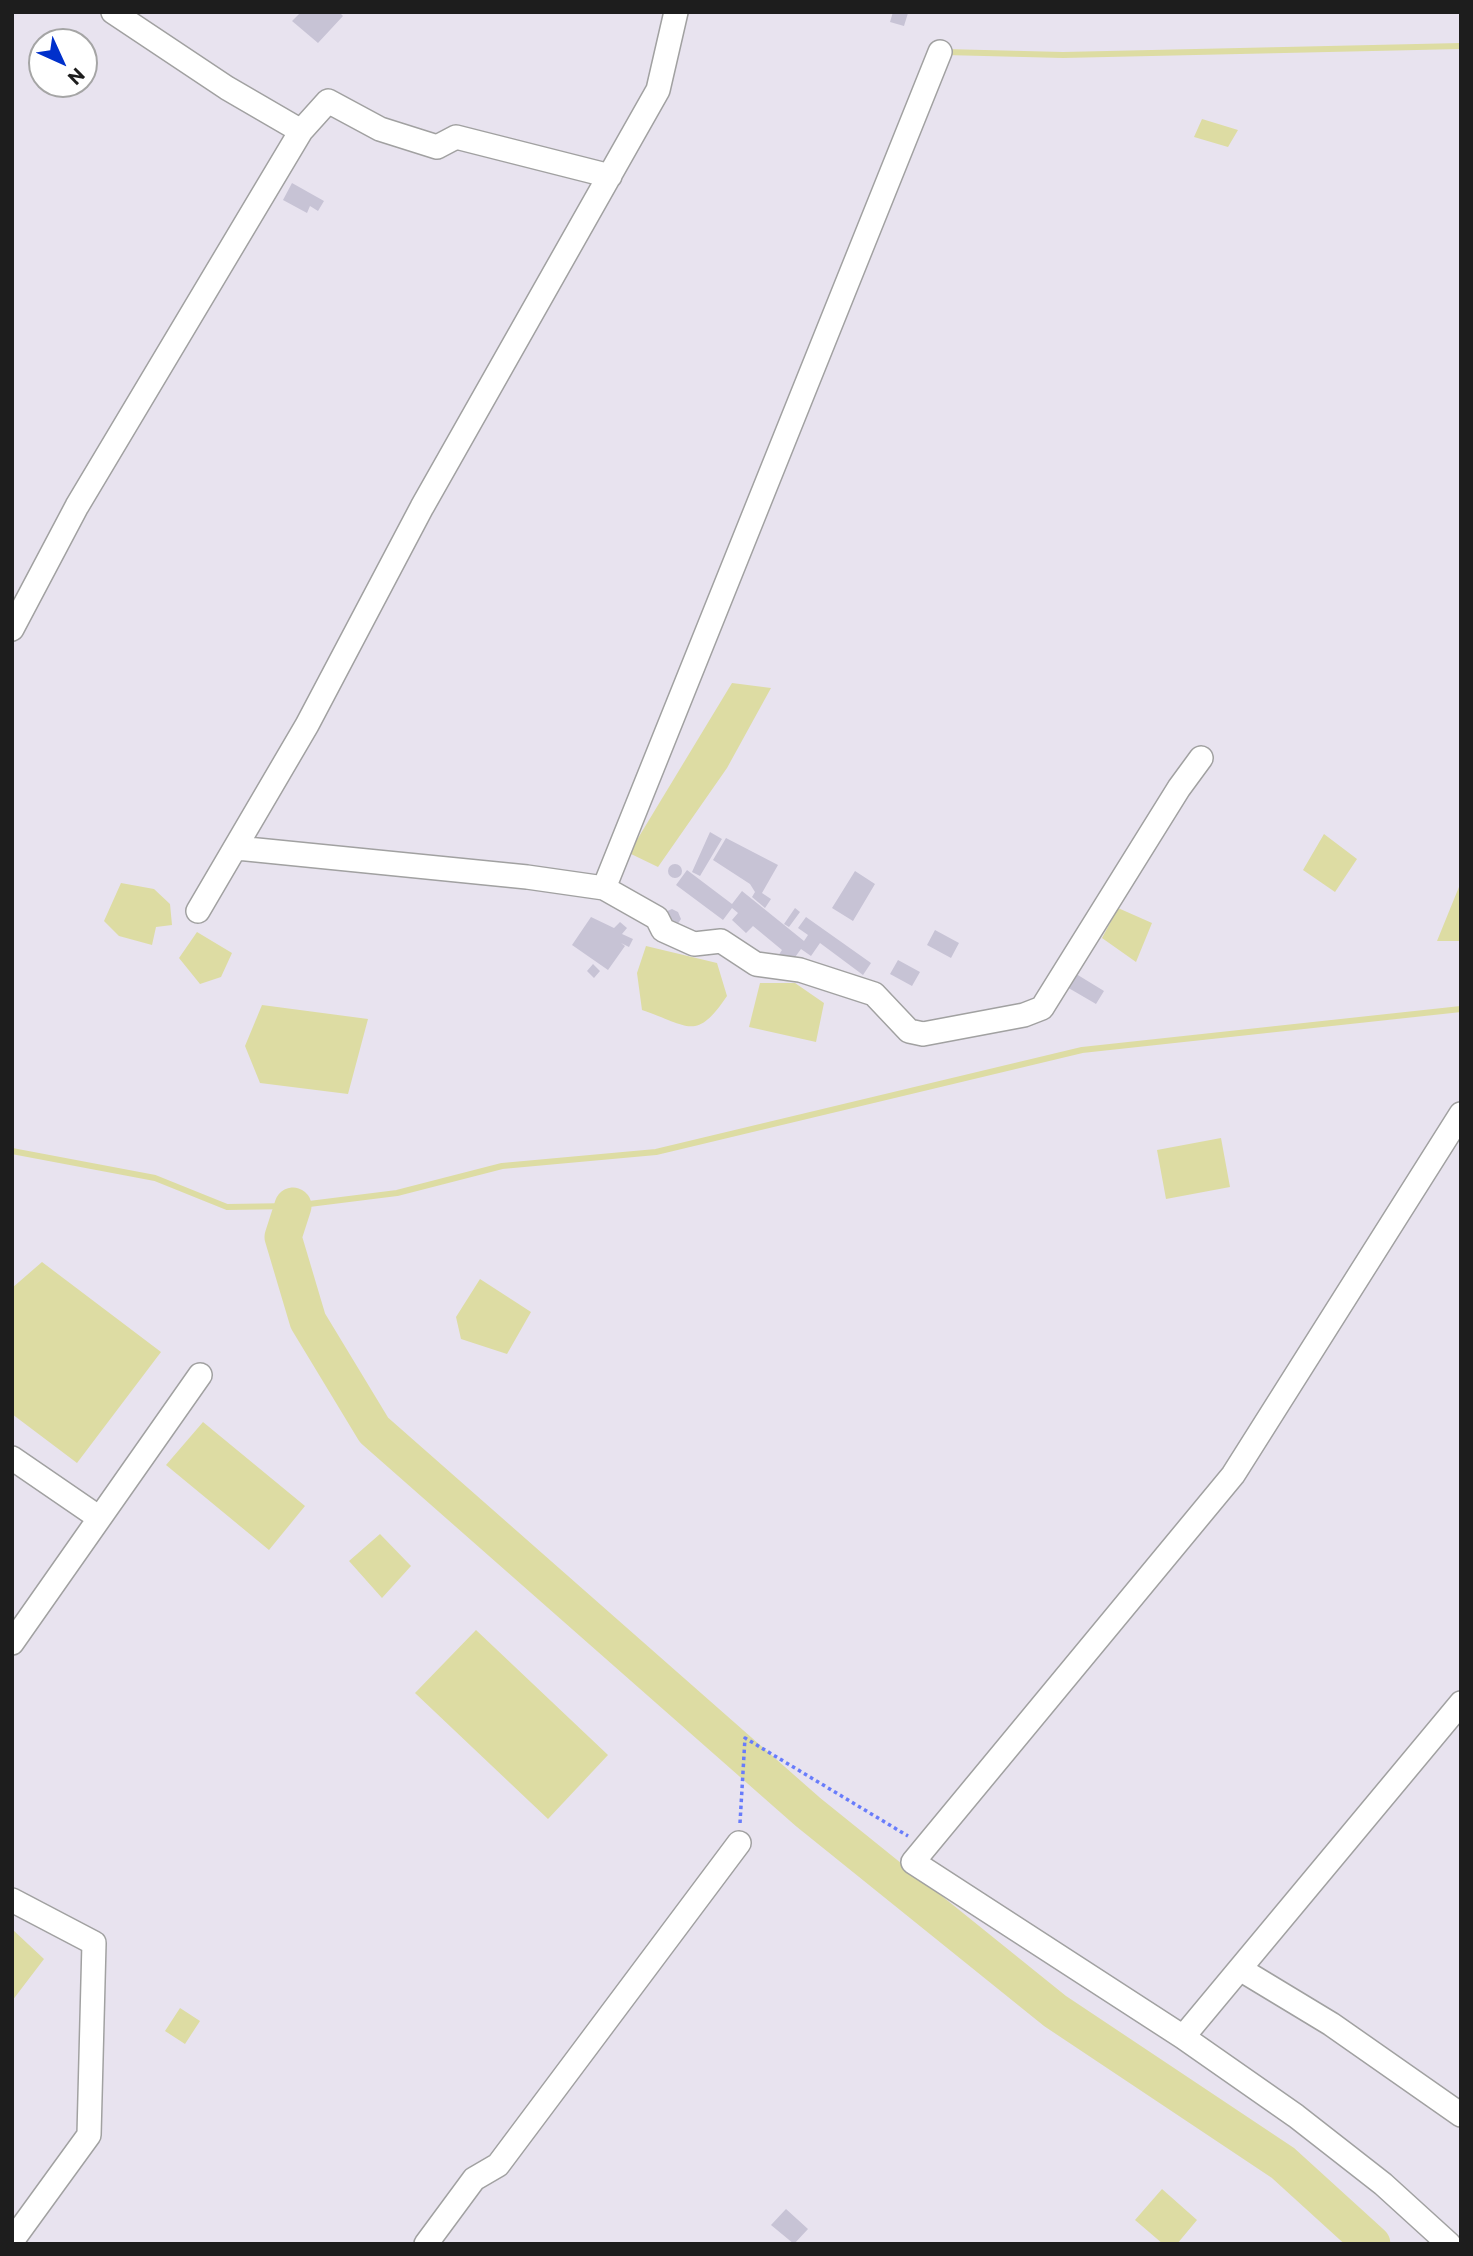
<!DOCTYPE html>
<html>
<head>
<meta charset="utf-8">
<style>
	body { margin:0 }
	#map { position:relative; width:1473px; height:2256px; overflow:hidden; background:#e8e3ef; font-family:Commissioner,sans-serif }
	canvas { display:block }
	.frame { position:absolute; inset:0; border:14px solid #1d1d1d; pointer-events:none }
	.north { position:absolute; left:28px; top:28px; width:70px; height:70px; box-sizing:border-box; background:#fff; border:2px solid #a5a5a5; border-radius:50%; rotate:135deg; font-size:19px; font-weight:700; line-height:28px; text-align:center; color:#1d1d1d }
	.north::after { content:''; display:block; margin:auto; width:24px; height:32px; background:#0030cb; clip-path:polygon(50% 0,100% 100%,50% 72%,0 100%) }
</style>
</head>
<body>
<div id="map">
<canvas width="1473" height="2256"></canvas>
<div class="frame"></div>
<div class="north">N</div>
</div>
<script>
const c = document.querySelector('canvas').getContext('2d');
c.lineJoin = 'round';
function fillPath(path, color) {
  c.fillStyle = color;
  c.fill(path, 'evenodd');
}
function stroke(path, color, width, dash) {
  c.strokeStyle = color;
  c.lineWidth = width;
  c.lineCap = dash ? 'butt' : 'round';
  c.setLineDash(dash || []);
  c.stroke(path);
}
fillPath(new Path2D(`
	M1202 119 1238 130 1228 147 1194 137Z
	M732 683 771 688 727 768 658 867 629 853Z
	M1324 834 1357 859 1335 892 1303 870Z
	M1461 882V941H1437Z
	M121 883 154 889 170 904 172 925 156 927 152 945 119 936 104 921Z
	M1118 908 1152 923 1136 962 1102 938Z
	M197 932 232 953 221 977 200 984 179 958Z
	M646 946 717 963 727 996C696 1042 689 1026 642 1010L637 973Z
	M760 983H795L824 1003 816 1042 749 1027Z
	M262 1005 368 1019 348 1094 260 1083 245 1046Z
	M1221 1138 1230 1187 1166 1199 1157 1150Z
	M42 1262 161 1352 77 1463 12 1414V1288Z
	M480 1279 531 1312 507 1354 461 1339 456 1317Z
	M203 1422 305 1506 269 1550 166 1465Z
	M380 1534 411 1566 382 1598 349 1561Z
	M476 1630 608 1755 548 1819 415 1693Z
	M12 1929 44 1959 12 2001Z
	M180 2008 200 2021 185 2044 165 2031Z
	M1162 2189 1197 2220 1177 2244H1163L1135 2220Z`), '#dddca3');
stroke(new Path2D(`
	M945 52 1063 55 1461 46
	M12 1151 155 1178 227 1207 293 1206 397 1193 502 1166 656 1152 1082 1050 1461 1009`), '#dddca3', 6);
stroke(new Path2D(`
	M293 1206 283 1237 308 1321 374 1430 808 1812 1055 2011 1283 2163 1372 2244`), '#dddca3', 37);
fillPath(new Path2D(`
	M301 12H339L343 16 318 43 292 21Z
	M893 12 908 13 904 26 890 22Z
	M292 183 324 201 318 211 310 206 307 213 283 200Z
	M710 832 722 839 700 876 692 872Z
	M726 838 778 865 762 893 771 899 765 908 752 897 755 892 750 884 713 860Z
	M668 871a7 7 0 1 1 14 0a7 7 0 1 1-14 0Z
	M687 870 732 904 742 891 804 941 808 935 798 928 806 917 871 963 863 975 820 943 811 956 801 949 790 964 778 956 782 950 753 926 746 933 732 920 738 913 732 908 723 920 676 885Z
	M855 871 875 884 853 921 832 908Z
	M795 908 800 912 789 927 784 924Z
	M672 909 678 912 681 919 675 928 665 912Z
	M591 917 614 928 620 922 627 928 622 934 633 939 629 947 621 943 625 946 608 970 572 945Z
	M935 930 959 943 951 958 927 945Z
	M898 960 920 972 912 986 890 974Z
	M593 964 600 971 594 978 587 971Z
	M1068 969 1104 991 1096 1004 1060 983Z
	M786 2209 808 2229 794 2244 771 2225Z`), '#c7c3d5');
const street = new Path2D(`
	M113 12 227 88 301 131
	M12 629 77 506 301 131 328 101 380 129 437 147 456 137 610 176
	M237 848 527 877 604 888 657 918 663 930 694 944 721 941 756 964 800 970 874 994 909 1031 923 1034 1024 1015 1042 1008 1179 788 1201 758
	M604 888 940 52
	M198 911 307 725 422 507 658 90 676 12
	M1461 1114 1233 1475 913 1862 1183 2037 1461 1703
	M12 1458 98 1517
	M12 1643 200 1375
	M12 1900 94 1943 89 2135 12 2241
	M1240 1969 1331 2024 1461 2115
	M1183 2037 1296 2116 1383 2184 1449 2244
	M426 2244 474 2179 498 2165 739 1843`);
stroke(street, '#a1a1a1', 26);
stroke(new Path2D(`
	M740 1823 745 1738 908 1836`), '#687cfb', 3.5, [3.5, 3.5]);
stroke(street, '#fff', 23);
</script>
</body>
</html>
